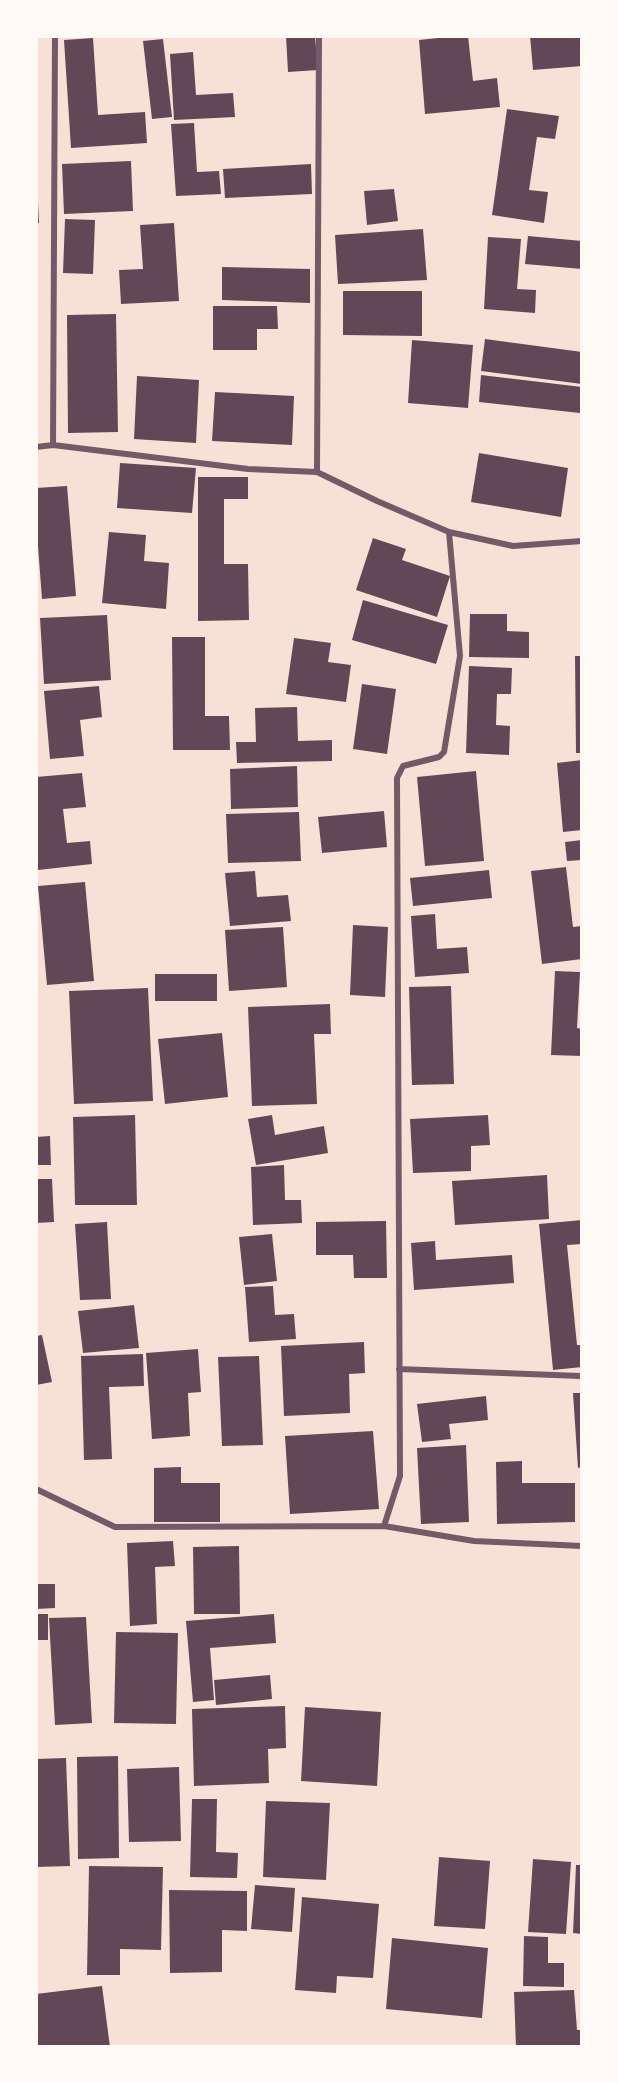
<!DOCTYPE html>
<html>
<head>
<meta charset="utf-8">
<style>
	body { margin:0 }
	#map { position:relative; width:618px; height:2083px; overflow:hidden; background:#f7e1d7; font-family:Mulish,sans-serif }
	canvas { display:block }
	.frame { position:absolute; inset:0; border:38px solid #fffaf5; pointer-events:none }
</style>
</head>
<body>
<div id="map">
<canvas width="618" height="2083"></canvas>
<div class="frame"></div>
</div>
<script>
const c = document.querySelector('canvas').getContext('2d');
c.lineJoin = 'round';
function fillPath(path, color) {
  c.fillStyle = color;
  c.fill(path, 'evenodd');
}
function stroke(path, color, width, dash) {
  c.strokeStyle = color;
  c.lineWidth = width;
  c.lineCap = dash ? 'butt' : 'round';
  c.setLineDash(dash || []);
  c.stroke(path);
}
fillPath(new Path2D(`
	M286 36H315L318 70 288 72Z
	M457 36H468L473 81 497 78 500 107 425 114 419 40Z
	M530 36H582V66L533 70Z
	M93 38 98 115 145 112 147 143 71 148 64 40Z
	M163 39 172 117 152 119 143 41Z
	M193 52 196 95 233 93 235 117 174 120 170 54Z
	M507 109 559 116 555 139 537 137 529 190 548 192 544 223 492 215Z
	M194 123 197 172 219 171 221 194 176 196 171 124Z
	M131 161 133 211 64 214 62 164Z
	M311 164 312 194 225 198 223 169Z
	M394 189 398 221 367 225 364 191Z
	M36 203H38L39 223H36Z
	M65 219 95 220 93 274 63 273Z
	M174 223 179 301 121 304 119 270 143 269 140 225Z
	M423 229 427 280 338 284 335 235Z
	M528 236 582 241V269L525 264Z
	M488 237 521 239 517 289 536 290 535 313 484 309Z
	M222 267 310 269V303L222 300Z
	M343 291H422V336L343 335Z
	M213 306H277L278 329H257V350H213Z
	M116 314 118 432 68 433 67 315Z
	M485 339 582 352V384L481 371Z
	M412 340 473 345 468 408 408 403Z
	M481 375 582 387 580 413 479 402Z
	M137 376 199 380 196 443 134 439Z
	M215 392 294 396 292 445 212 441Z
	M479 453 568 468 561 517 471 502Z
	M120 463 196 468 192 513 117 508Z
	M198 477H248V499H224V564H248L249 620 198 621Z
	M67 486 76 596 42 599 36 520V488Z
	M109 532 146 535 144 561 169 563 166 609 102 603Z
	M373 538 406 549 402 560 450 576 437 617 356 590Z
	M363 600 448 625 436 664 352 640Z
	M470 614H507V631L529 632V658L469 657Z
	M107 615 111 680 44 684 40 618Z
	M172 637H205V716H229L230 750H173Z
	M294 638 331 643 328 662 351 665 346 702 286 694Z
	M575 656H582V753H576Z
	M469 666 512 668 511 694H497L496 725 510 726 509 755 466 753Z
	M362 684 396 689 387 754 353 749Z
	M99 686 102 717 80 720 84 756 50 759 44 691Z
	M297 707 298 741 332 740V761L237 763 236 742H256L255 708Z
	M582 760V830L563 832 557 763Z
	M297 766 298 807 231 809 230 769Z
	M476 771 484 861 425 866 417 777Z
	M82 773 86 807 63 809 67 843 90 841 92 864 38 870 36 777Z
	M384 811 387 847 322 853 318 817Z
	M299 812 301 861 228 863 226 814Z
	M582 840V860L567 861 565 842Z
	M566 867 573 927 582 926V959L542 964 531 871Z
	M489 870 492 898 413 906 410 878Z
	M255 871 257 897 288 895 291 921 230 926 225 873Z
	M85 882 94 981 47 985 38 886Z
	M435 914 437 949 467 947 469 973 415 977 411 916Z
	M353 925 388 927 385 997 350 995Z
	M283 927 287 987 229 991 225 930Z
	M555 971 580 972 577 1028 582 1029V1056L551 1055Z
	M155 974H217V1001H155Z
	M451 986 454 1084 412 1085 409 987Z
	M148 988 153 1101 74 1104 69 991Z
	M330 1004 331 1034H314L317 1104 252 1106 248 1007Z
	M222 1033 228 1097 165 1104 158 1039Z
	M135 1115 137 1205H75L73 1117Z
	M272 1115 275 1135 324 1126 328 1153 256 1165 248 1119Z
	M488 1115 490 1145 471 1146V1171L413 1173 410 1119Z
	M50 1136 51 1165H36V1137Z
	M284 1165 285 1200H301L302 1223 253 1225 251 1167Z
	M547 1175 549 1219 455 1225 452 1181Z
	M36 1179H52L54 1222 36 1223Z
	M582 1220V1244L567 1245 577 1345H582V1367L553 1370 539 1224Z
	M386 1221 387 1278H354L353 1255H316V1222Z
	M107 1222 111 1299 80 1300 75 1224Z
	M272 1234 277 1281 244 1285 239 1237Z
	M435 1241 436 1260 512 1255 514 1283 414 1290 411 1243Z
	M273 1286 275 1315 294 1314 296 1339 249 1342 245 1287Z
	M134 1305 139 1348 83 1353 78 1311Z
	M42 1335 52 1382 36 1385V1336Z
	M364 1342 365 1373 349 1374 350 1413 284 1416 281 1346Z
	M198 1349 201 1392 188 1393 190 1436 152 1439 146 1353Z
	M143 1354 144 1386 109 1387 112 1459 84 1460 81 1356Z
	M259 1356 263 1445 222 1446 218 1357Z
	M573 1393H582V1467L578 1468Z
	M486 1396 488 1420 449 1424 451 1439 422 1442 417 1404Z
	M373 1431 379 1509 290 1514 285 1436Z
	M466 1445 469 1522 421 1524 417 1448Z
	M522 1461V1483H575V1522L497 1524 496 1462Z
	M181 1467V1483H220V1522H154V1468Z
	M173 1541 175 1566 155 1567 157 1624 130 1626 127 1543Z
	M239 1546 240 1614H194L193 1547Z
	M36 1584H55V1608L36 1609Z
	M36 1614H48V1640H36Z
	M274 1614 276 1643 210 1648 214 1700 193 1702 186 1621Z
	M86 1617 92 1723 55 1725 49 1618Z
	M116 1632 178 1633 176 1724 114 1723Z
	M270 1675 272 1699 216 1705 214 1680Z
	M285 1706 286 1748 268 1749 269 1783 194 1786 192 1709Z
	M305 1707 381 1712 377 1786 301 1781Z
	M118 1756 119 1858 78 1859 77 1757Z
	M66 1758 70 1866 36 1867V1759Z
	M179 1767 181 1841 129 1842 127 1769Z
	M192 1799H217L216 1852 238 1853 237 1878 190 1877Z
	M266 1801 330 1803 326 1880 263 1877Z
	M439 1857 490 1861 485 1929 434 1926Z
	M533 1859 571 1862 566 1934 528 1932Z
	M576 1865H582V1934L573 1933Z
	M89 1866 163 1867 161 1950 120 1949V1975H87Z
	M255 1885 295 1888 292 1932 251 1929Z
	M169 1890 247 1891V1931L222 1930V1972L170 1973Z
	M302 1897 379 1904 373 1978 337 1976 336 1993 295 1990Z
	M524 1936 548 1937V1963H564V1987L523 1986Z
	M392 1938 488 1948 482 2018 386 2009Z
	M102 1986 110 2047H36V1994Z
	M574 1990 577 2030H582V2047H516L514 1992Z`), '#644757');
stroke(new Path2D(`
	M53 445 55 36
	M36 447 53 445 248 469 317 472 377 501 449 532 513 546 582 541
	M317 472 319 36
	M399 1369 580 1376
	M36 1489 115 1527 384 1526 400 1476 397 778 403 766 439 757 444 752 460 656 449 532
	M384 1526 474 1541 582 1546`), '#755966', 6);
</script>
</body>
</html>
